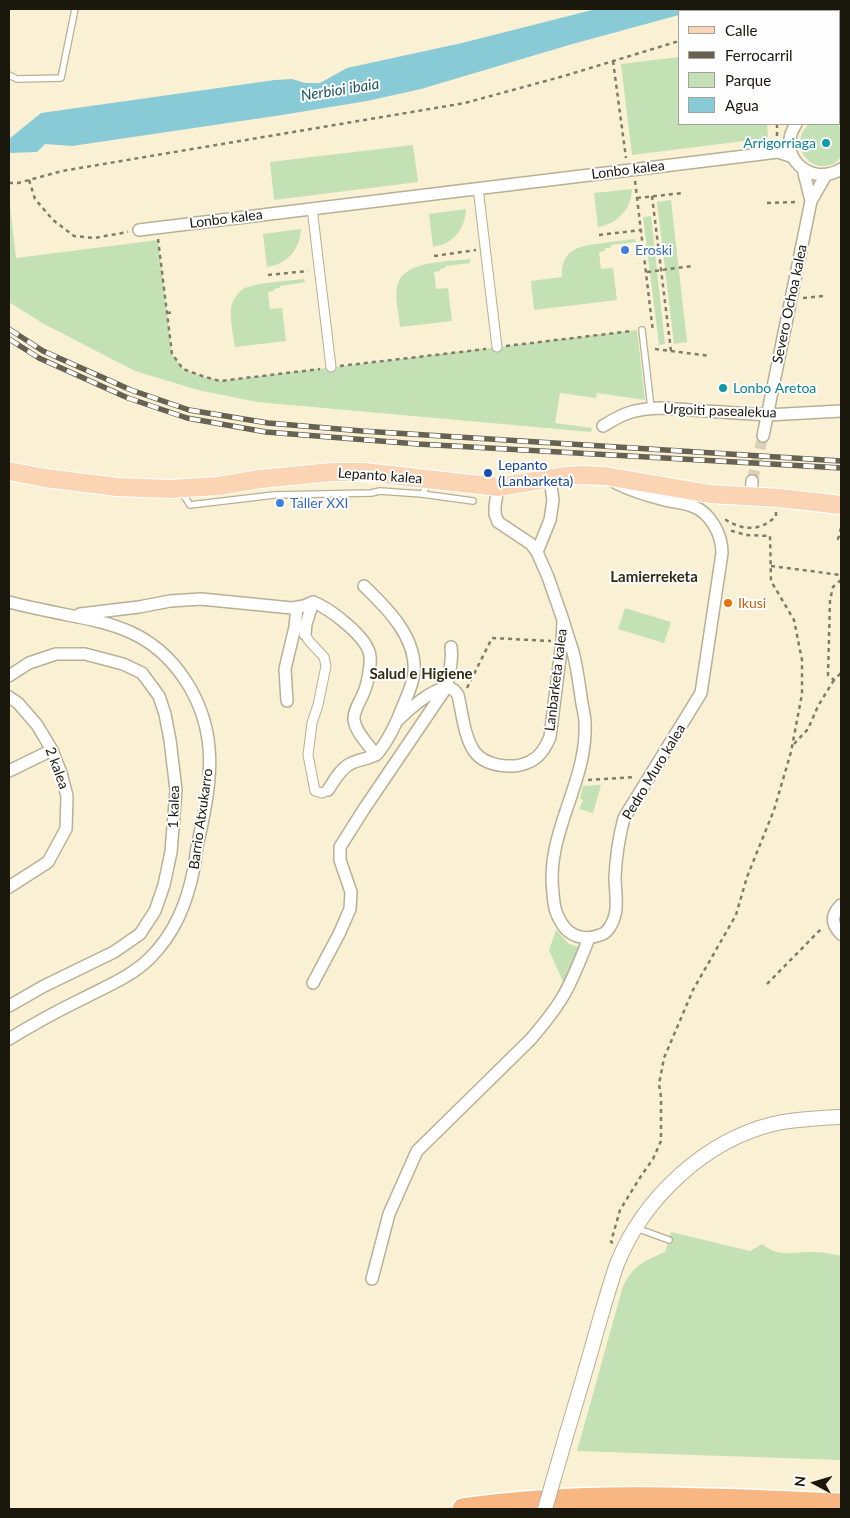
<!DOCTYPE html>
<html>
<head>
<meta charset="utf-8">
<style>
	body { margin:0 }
	#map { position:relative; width:850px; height:1518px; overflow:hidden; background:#faf1d5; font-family:Lato,sans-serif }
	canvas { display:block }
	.frame { position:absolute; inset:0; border:10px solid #1a170c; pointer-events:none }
	.legend { position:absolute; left:678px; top:10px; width:162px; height:115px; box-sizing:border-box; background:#fefefe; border:1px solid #a3a29d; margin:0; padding:6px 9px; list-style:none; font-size:15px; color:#1a170c }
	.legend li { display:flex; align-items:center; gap:10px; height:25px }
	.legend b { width:25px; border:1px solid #a3a29d }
	.north { position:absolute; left:790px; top:1458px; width:50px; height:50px; -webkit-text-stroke:4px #fefefe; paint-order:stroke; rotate:276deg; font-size:14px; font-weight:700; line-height:20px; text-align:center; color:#1a170c }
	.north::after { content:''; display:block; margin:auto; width:18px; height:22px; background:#1a170c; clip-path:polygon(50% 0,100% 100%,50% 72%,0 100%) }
</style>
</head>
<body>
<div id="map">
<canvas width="850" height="1518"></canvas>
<div class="frame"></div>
<ul class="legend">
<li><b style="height:6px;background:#fbd4b4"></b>Calle</li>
<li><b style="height:6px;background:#666150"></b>Ferrocarril</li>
<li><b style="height:14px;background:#c3e1b5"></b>Parque</li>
<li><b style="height:14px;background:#88cad6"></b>Agua</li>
</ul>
<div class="north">N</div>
</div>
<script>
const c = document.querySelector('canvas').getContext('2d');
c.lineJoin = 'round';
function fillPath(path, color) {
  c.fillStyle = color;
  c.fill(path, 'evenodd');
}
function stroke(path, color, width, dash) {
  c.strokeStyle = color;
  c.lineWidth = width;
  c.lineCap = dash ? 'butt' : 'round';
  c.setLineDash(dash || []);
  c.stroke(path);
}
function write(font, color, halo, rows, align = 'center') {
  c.font = font + ' Lato,sans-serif';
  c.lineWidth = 4;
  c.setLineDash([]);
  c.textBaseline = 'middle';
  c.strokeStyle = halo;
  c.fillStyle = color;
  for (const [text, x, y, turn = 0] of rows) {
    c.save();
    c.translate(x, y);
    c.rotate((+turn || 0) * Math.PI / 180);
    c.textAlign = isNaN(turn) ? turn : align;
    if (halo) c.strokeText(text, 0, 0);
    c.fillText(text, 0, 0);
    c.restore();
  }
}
fillPath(new Path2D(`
	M679 57V124H767L768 138 632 155 621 64Z
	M809 124H837L841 128V157C819 183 783 148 809 124Z
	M413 145 418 182 274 200 270 162Z
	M632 189C631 209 618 224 598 227L594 193Z
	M9 197 16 258 158 240 172 354 183 369 205 377 220 381 637 330 645 400 597 393 596 398 560 393 555 423 592 428 591 432 257 402 198 390 135 371 44 324 9 302Z
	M671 200 687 342 674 344 657 202Z
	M466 209C465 230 453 244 433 247L429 214Z
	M651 216 665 344 659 345 643 217Z
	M301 229C300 250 287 264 267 267L263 234Z
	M635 239 636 242 611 245V248H605V251L599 252 601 269 613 268 617 300 534 310 531 281 562 277C560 249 581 245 604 243 614 241 625 240 635 239Z
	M470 259V263L446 266 445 268 440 269V271L434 272 436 289 448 288 452 321 400 327C399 315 395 301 397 288 400 260 448 262 470 259Z
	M304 279 305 282 280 286V288L274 289V291L268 292 270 309 282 308 286 341 235 347C233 335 230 321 231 308 232 301 237 293 243 289 256 282 289 281 304 279Z
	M625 608 671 622 664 643 618 629Z
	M601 785 593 813 579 809 583 800 580 799 583 786Z
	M556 930 569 944 581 948 564 984 549 950Z
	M671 1232 750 1251 762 1244C781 1259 792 1251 813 1252 823 1252 832 1254 841 1256V1460L577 1451 623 1286C633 1266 645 1260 665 1252Z`), '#c3e1b5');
fillPath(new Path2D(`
	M596 9H702L693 11H679V15L569 45 421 89 367 101 282 115 72 146 45 144 37 152 9 153V139L41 113 275 80 292 79 305 83H320L347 68 462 43Z`), '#88cad6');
stroke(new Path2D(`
	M752 481 763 436`), '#d8d0b7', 11, [11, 5.5]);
const service = new Path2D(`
	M9 75 17 79 61 78 75 9
	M642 330 651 408
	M180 490 190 505 274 495 371 493 380 491 422 494 430 481
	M422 494 473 501
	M636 1228 669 1240`);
const pedestrian = new Path2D(`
	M478 188 497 347
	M312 208 331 367
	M305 634 309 641 324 657 326 666 318 705 312 723 308 755 315 791 322 793 328 790`);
const minor = new Path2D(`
	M839 51 841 67
	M839 114 841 116
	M796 124C775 155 810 188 841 169
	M803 169 811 201
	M139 230 778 152 793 157
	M603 426C625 412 636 409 661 408L767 415 841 411
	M763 436 811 201 826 175
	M751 495 752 481
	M537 552 550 520 553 500 550 479
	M9 602C28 607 48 611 68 615 89 619 110 623 130 632 175 652 205 700 209 748 212 778 205 810 199 838 196 848 196 858 194 868 187 903 175 933 150 958 131 977 105 987 82 999 57 1011 32 1025 9 1039
	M80 614 139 607 170 601 201 599 292 608 304 606 313 602C329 608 368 637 370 656 371 663 368 680 366 686 364 696 353 710 354 719 355 732 369 745 376 755
	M563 620C566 631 570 642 573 652 577 667 579 683 581 697 582 706 585 715 585 723 588 782 545 833 553 893 554 908 556 916 565 928 574 938 588 940 600 935 608 933 613 923 615 915 618 905 615 888 615 877 616 856 619 837 624 818L701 693 722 553C722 534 710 512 692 506 682 502 671 502 661 499 646 495 630 490 616 483
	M305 634 306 624 313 602
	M9 676 29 663 56 654H85L123 664 142 673 159 696 165 714 170 740 176 790 171 852 164 885 155 911 140 934 114 952 44 986 9 1006
	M9 697 18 703 37 725 52 750 61 773 67 796 66 829 48 862 9 887
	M287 701 285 669 295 627 297 607
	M398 720C408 710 434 687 448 688 453 688 455 691 458 695 462 712 464 736 474 751 485 767 515 770 531 761 541 756 546 747 550 737L562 642 563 620 548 577 537 552 531 544 498 522 495 514V506L498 487
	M9 771 52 750
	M328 790C334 781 340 769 350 764 358 759 372 759 378 753 389 739 397 722 403 706 407 696 413 684 414 673 417 638 388 609 364 586
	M841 905C831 915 831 924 841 934
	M313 983 339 934 350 909 351 892 340 860V847L364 809 446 688C449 674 453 661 451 647
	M372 1279 389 1214 417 1151 531 1039C542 1026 553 1013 562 998 573 980 581 958 589 938`);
const tertiary = new Path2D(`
	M566 1436C577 1399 588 1363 598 1326 604 1306 610 1284 617 1264 643 1199 704 1141 773 1124 795 1119 819 1118 841 1117`);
const primary = new Path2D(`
	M9 471 45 478 117 487 170 489 218 486 260 479 332 472H364L498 487 566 476 582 475 605 476 710 494 780 498 841 505`);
const motorway = new Path2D(`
	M463 1509C588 1491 715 1499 841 1504`);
stroke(service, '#b7b094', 8);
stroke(pedestrian, '#b7b094', 11);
stroke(minor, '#b7b094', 14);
stroke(tertiary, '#b7b094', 16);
stroke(primary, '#fff', 20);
stroke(motorway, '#fff', 24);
stroke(new Path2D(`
	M613 61 626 158
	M777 124V140
	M29 180 35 199 53 220 74 236 94 238 128 232
	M635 181 653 332
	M9 183H18L62 171 465 103 564 76 679 41
	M652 196 671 351
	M637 198 683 193
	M767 203 798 202
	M599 235 641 230
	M158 239 172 354 183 369 205 377 220 381 320 369
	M434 256 476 250
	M647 272 692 266
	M268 275 308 271
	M803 298 824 296
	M167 313 174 312
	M506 346 632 331
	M655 349 710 356
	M340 366 486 349
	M725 520H726C743 531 762 531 776 516V511
	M841 528 838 539 841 540
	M771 566 841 575
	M841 580 833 587 830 600 828 675 834 680 841 673
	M467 688 492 638 551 641
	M794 744 808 729 818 706 834 680
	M588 780 635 777
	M767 984 822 928
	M613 1243 611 1242 620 1210 641 1176 653 1159 661 1141V1097L659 1084 664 1058 693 990 736 915 747 877 774 810 791 752 802 694V660L794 620 771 581 770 536 746 535 729 530`), '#817b68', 2.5, [4, 4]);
stroke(service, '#fff', 5.5);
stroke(pedestrian, '#fff', 9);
stroke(minor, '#fff', 11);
stroke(tertiary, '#fff', 14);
stroke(primary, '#fbd4b4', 18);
stroke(motorway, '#f8b782', 21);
const rail = new Path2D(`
	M9 329 43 351 131 390 189 410 268 423 362 431 841 461
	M9 339 39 358 128 398 187 418 266 432 418 444 841 468`);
stroke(rail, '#666150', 5.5);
stroke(rail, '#fefefe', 4, [11]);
const minorBridge = new Path2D(`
	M829 9 830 11`);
const tertiaryBridge = new Path2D(`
	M545 1509 566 1436`);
stroke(minorBridge, '#b7b094', 14, []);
stroke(tertiaryBridge, '#b7b094', 16, []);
stroke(minorBridge, '#fff', 11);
stroke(tertiaryBridge, '#fff', 14);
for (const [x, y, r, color] of [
	[826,143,5,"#0f9aa8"],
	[625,250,5,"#3f7fe0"],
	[723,388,5,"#0f9aa8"],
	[488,473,5,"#1a4fb4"],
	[280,503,5,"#3f7fe0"],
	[728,603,5,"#e8710a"]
]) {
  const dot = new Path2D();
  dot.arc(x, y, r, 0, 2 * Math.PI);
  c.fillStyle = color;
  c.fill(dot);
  stroke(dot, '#fefefe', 2);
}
write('14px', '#0d838f', '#fefefe', [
	["Arrigorriaga",816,143],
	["Lonbo Aretoa",733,388,"left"]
], 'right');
write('14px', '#1a170c', '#fefefe', [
	["Lonbo kalea",628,170,-7],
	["Lonbo kalea",226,219,-7],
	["Severo Ochoa kalea",790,304,-78],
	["Urgoiti pasealekua",720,411,2],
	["Lepanto kalea",380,476,4],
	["Lanbarketa kalea",556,680,-83],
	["2 kalea",57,768,70],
	["Pedro Muro kalea",654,772,-59],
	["1 kalea",174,807,-88],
	["Barrio Atxukarro",201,819,-82]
]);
write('14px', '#366cbe', '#fefefe', [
	["Eroski",635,250],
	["Taller XXI",290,503]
], 'left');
write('14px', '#164399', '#fefefe', [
	["Lepanto",498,465],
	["(Lanbarketa)",498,481]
], 'left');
write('14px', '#c56008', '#fefefe', [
	["Ikusi",738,603]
], 'left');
write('italic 15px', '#1b535d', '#fefefe', [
	["Nerbioi ibaia",340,90,-9]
]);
write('bold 15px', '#332c15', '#fefefe', [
	["Lamierreketa",654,577],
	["Salud e Higiene",421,674]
]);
</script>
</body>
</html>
